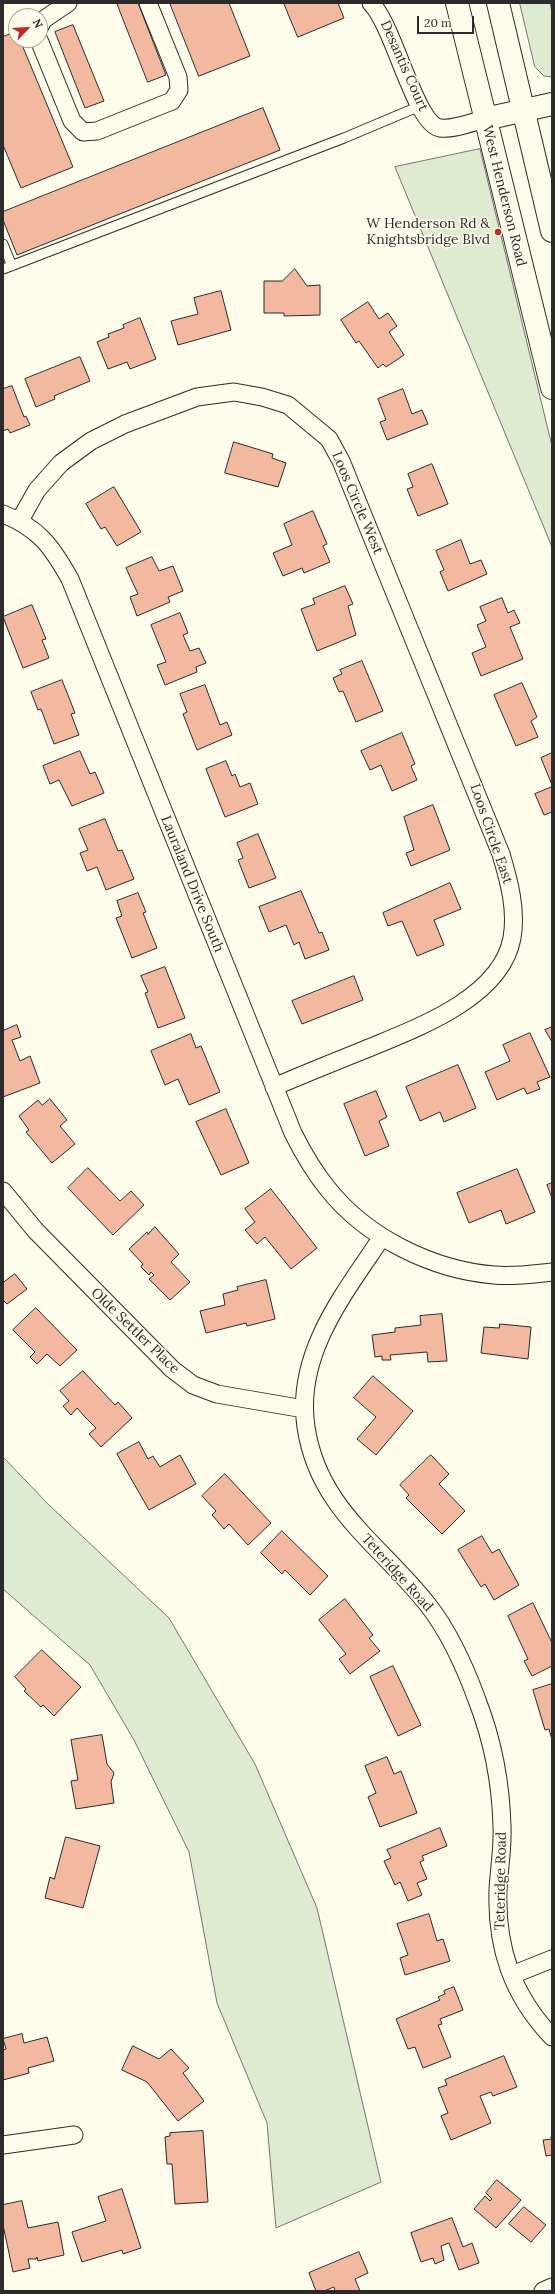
<!DOCTYPE html>
<html>
<head>
<meta charset="utf-8">
<style>
	body { margin:0 }
	#map { position:relative; width:555px; height:2294px; overflow:hidden; background:#fdfbea; font-family:Lora,serif }
	canvas { display:block }
	.frame { position:absolute; inset:0; border:4px solid #2b2b2b; pointer-events:none }
	.north { position:absolute; left:8px; top:8px; width:40px; height:40px; box-sizing:border-box; background:#fdfbea; border:1px solid #a9a89e; border-radius:50%; rotate:65deg; font-size:11px; font-weight:700; line-height:16px; text-align:center; color:#2b2b2b }
	.north::after { content:''; display:block; margin:auto; width:14px; height:18px; background:#c62828; clip-path:polygon(50% 0,100% 100%,50% 72%,0 100%) }
	.scale { position:absolute; left:417px; top:16px; width:57px; height:18px; box-sizing:border-box; border:2px solid #2b2b2b; border-top:0; padding-left:5px; font-size:12px; line-height:14px; white-space:nowrap; color:#2b2b2b; -webkit-text-stroke:3px #fdfbea; paint-order:stroke }
</style>
</head>
<body>
<div id="map">
<canvas width="555" height="2294"></canvas>
<div class="frame"></div>
<div class="north">N</div>
<div class="scale">20 m</div>
</div>
<script>
const c = document.querySelector('canvas').getContext('2d');
c.lineJoin = 'round';
function fillPath(path, color) {
  c.fillStyle = color;
  c.fill(path, 'evenodd');
}
function stroke(path, color, width, dash) {
  c.strokeStyle = color;
  c.lineWidth = width;
  c.lineCap = dash ? 'butt' : 'round';
  c.setLineDash(dash || []);
  c.stroke(path);
}
function write(font, color, halo, rows, align = 'center') {
  c.font = font + ' Lora,serif';
  c.lineWidth = 3;
  c.setLineDash([]);
  c.textBaseline = 'middle';
  c.strokeStyle = halo;
  c.fillStyle = color;
  for (const [text, x, y, turn = 0] of rows) {
    c.save();
    c.translate(x, y);
    c.rotate((+turn || 0) * Math.PI / 180);
    c.textAlign = isNaN(turn) ? turn : align;
    if (halo) c.strokeText(text, 0, 0);
    c.fillText(text, 0, 0);
    c.restore();
  }
}
const green = new Path2D(`
	M520 3H550L552 12V77L544 76 535 67Z
	M480 149 552 446V547L395 167Z
	M3 1457 48 1504 169 1618 255 1764 317 1908 381 2182 276 2228 267 2123 217 2003 189 1852 134 1740 90 1665 3 1589Z`);
fillPath(green, '#deebd1');
stroke(green, '#74746e', 1);
const building = new Path2D(`
	M117 3H138L166 75 148 82Z
	M170 3H229L250 56 199 76Z
	M284 3H338L344 18 298 37Z
	M73 25 104 101 85 108 55 32Z
	M16 32V40H20L73 167 21 188 3 145V37Z
	M263 108 280 150 17 255 3 220V212Z
	M295 269 307 286 320 285V315L284 316V313H264V281H282Z
	M221 291 231 330 178 345 171 321 198 314 194 298Z
	M368 302 379 319 388 313 397 326 389 332 404 355 386 367 383 364 378 368 359 341 356 343 341 320Z
	M140 318 156 359 130 369 127 362 108 369 97 342 109 337 108 334 124 328 123 325Z
	M80 357 90 381 54 396 55 399 36 407 25 379Z
	M12 386 24 417 26 416 30 425 10 433 8 429 3 431V389Z
	M403 389 412 414 422 410 428 424 387 440 380 422 386 420 378 399Z
	M234 442 273 454 272 458 286 463 278 487 225 473Z
	M432 464 448 504 418 516 407 489 413 487 408 474Z
	M114 487 141 532 117 546 105 527 101 529 86 504Z
	M313 511 327 544 323 546 330 562 304 573 302 568 283 576 273 553 292 545 284 524Z
	M461 540 470 564 481 560 487 574 448 591 440 572 444 570 436 551Z
	M152 557 159 571 173 566 183 591 168 597 170 602 137 616 130 597 138 594 126 568Z
	M345 586 353 604 348 606 356 635 317 651 301 609 315 604 313 599Z
	M502 598 508 613 514 610 520 623 510 627 523 659 481 676 472 653 486 647 477 625 486 621 480 607Z
	M32 605 46 639 42 640 49 658 23 668 3 617Z
	M180 613 188 633 183 635 190 651 199 648 206 663 196 667 197 672 165 685 157 665 166 662 151 625Z
	M362 661 383 711 356 722 343 691 339 692 333 678 342 674 340 670Z
	M62 680 75 713 71 714 79 735 54 744 41 709 38 710 31 692Z
	M522 683 537 717 531 721 538 737 516 746 494 695Z
	M205 685 220 725 227 722 232 735 197 750 183 714 187 712 180 694Z
	M402 733 415 764 411 766 417 780 392 791 381 765 370 770 361 751Z
	M80 751 90 774 95 772 104 793 72 806 59 780 50 784 43 766Z
	M552 753V785L541 758Z
	M226 761 232 776 235 774 240 787 250 783 258 804 225 817 206 769Z
	M552 787V812L544 815 535 794Z
	M433 805 450 850 411 866 406 853 414 850 404 817Z
	M105 819 118 851 122 850 134 879 106 890 97 867 87 871 80 853 88 850 79 829Z
	M258 834 276 878 249 888 238 860 243 858 237 843Z
	M450 883 461 909 434 920 444 945 417 956 402 921 388 926 383 913Z
	M301 891 319 933 322 932 329 950 305 959 299 942 294 945 286 925 269 932 259 907Z
	M138 893 146 912 143 913 157 948 132 958 116 918 122 916 117 901Z
	M165 967 185 1018 158 1028 145 993 148 992 141 976Z
	M354 976 363 1000 302 1024 292 1001Z
	M17 1025 21 1037 12 1040 20 1061 30 1056 40 1083 3 1097V1031Z
	M552 1027V1042L545 1030Z
	M530 1033 550 1077 537 1082 540 1089 527 1094 524 1088 497 1100 485 1072 510 1061 503 1045Z
	M191 1034 196 1048 201 1046 220 1092 189 1105 178 1079 165 1085 151 1051Z
	M458 1065 476 1108 444 1122 440 1112 420 1121 406 1087Z
	M376 1091 387 1117 379 1121 389 1146 365 1156 344 1104Z
	M50 1099 67 1120 60 1126 75 1144 52 1163 26 1132 29 1130 19 1116 38 1100 42 1105Z
	M226 1109 249 1163 221 1175 196 1122Z
	M88 1168 120 1201 131 1191 144 1205 113 1235 68 1188Z
	M517 1169 535 1212 506 1224 501 1210 469 1223 457 1193Z
	M552 1183V1198L547 1185Z
	M271 1189 317 1248 291 1269 265 1237 257 1244 245 1230 255 1222 245 1209Z
	M155 1227 179 1254 171 1262 190 1282 170 1300 149 1279 154 1275 151 1272 149 1275 141 1267 143 1264 129 1249 147 1232 148 1234Z
	M15 1274 27 1289 7 1304 3 1300V1283Z
	M266 1280 275 1319 247 1326 246 1323 206 1333 200 1311 225 1305 223 1294 238 1290 237 1287Z
	M36 1308 77 1350 60 1366 47 1354 37 1364 30 1357 35 1352 13 1330Z
	M442 1314 447 1361 428 1362 427 1352 390 1355 391 1360H382V1356L375 1357 372 1335 395 1332V1328L421 1325 420 1316Z
	M500 1324 531 1327 528 1359 481 1353 484 1327 499 1328Z
	M83 1371 115 1405 118 1402 132 1418 101 1447 89 1434 96 1428 85 1417 77 1408 71 1415 63 1406 69 1401 60 1391Z
	M373 1376 413 1411 376 1455 357 1439 376 1417 354 1398Z
	M139 1442 148 1459 153 1456 160 1467 180 1455 196 1484 149 1510 117 1454Z
	M431 1455 449 1474 439 1484 465 1511 442 1534 406 1498 409 1495 400 1485Z
	M225 1474 271 1523 248 1545 229 1524 224 1529 212 1515 216 1511 202 1496Z
	M282 1531 328 1576 310 1595 285 1570 282 1574 261 1553Z
	M482 1536 492 1553 499 1549 519 1585 494 1600 485 1584 481 1587 458 1550Z
	M345 1599 373 1635 369 1638 380 1651 350 1674 339 1659 346 1654 319 1620Z
	M533 1603 552 1643V1666L532 1676 524 1661 528 1659 508 1616Z
	M42 1650 81 1687 54 1716 43 1705 41 1707 24 1691 26 1689 15 1677Z
	M393 1666 421 1725 398 1736 370 1677Z
	M552 1684V1740L549 1729 545 1730 533 1690Z
	M102 1735 107 1764 114 1773 111 1782 114 1803 76 1809 71 1781 78 1780 71 1740Z
	M387 1757 394 1774 401 1771 417 1813 380 1827 368 1797 376 1793 365 1766Z
	M440 1828 447 1846 422 1856 424 1860 420 1862 427 1879 417 1883 422 1895 408 1901 400 1882 395 1885 384 1861 391 1858 387 1850Z
	M66 1837 100 1846 83 1908 45 1898 50 1877 54 1879Z
	M429 1914 437 1941 443 1939 450 1961 405 1975 400 1958 408 1955 397 1924Z
	M454 1987 463 2010 440 2019 442 2024 438 2025 451 2057 423 2068 415 2047 408 2049 396 2019 440 2000 438 1997 445 1994 444 1991Z
	M22 2034 24 2043 47 2037 54 2061 28 2068 29 2073 3 2080V2050L6 2049 3 2039Z
	M133 2046 159 2059 171 2049 189 2068 183 2073 204 2101 178 2121 147 2082 122 2070Z
	M504 2056 517 2087 493 2096 491 2092 480 2096 491 2123 451 2140 441 2116 448 2113 438 2088 447 2085 445 2080Z
	M203 2131 208 2202 175 2204 172 2164H167L165 2137 170 2136V2133Z
	M551 2137H552V2155L546 2156 543 2140 552 2139Z
	M497 2180 521 2200 496 2228 474 2209 485 2196 490 2201 492 2199 486 2193Z
	M122 2189 141 2248 123 2254 122 2250 82 2262 72 2232 106 2221 98 2197Z
	M22 2201 28 2228 58 2222 64 2255 38 2261 37 2257 36 2259H28L30 2268 13 2272 3 2225V2205Z
	M524 2207 546 2225 531 2242 509 2224Z
	M452 2218 463 2247 472 2243 479 2263 459 2270 449 2243 441 2246 444 2260 435 2264 433 2258 421 2262 411 2233Z
	M359 2252 368 2273 355 2279 360 2291H335L334 2287 324 2291H316L309 2273Z`);
fillPath(building, '#f2b8a0');
stroke(building, '#2b2b2b', 1);
const lane = new Path2D(`
	M3 244 12 266
	M3 269 344 138 420 106`);
const street = new Path2D(`
	M371 3C394 26 415 124 440 128 454 130 472 122 485 119
	M40 26 43 20 68 3
	M39 40 72 121 83 132 97 131 172 101 179 90 178 77 148 3
	M3 514C39 528 52 547 70 579L293 1133C303 1153 314 1172 328 1189 367 1238 433 1270 494 1275 513 1277 533 1274 552 1272
	M20 520 37 490 61 463 91 441 125 424 197 397 234 392 262 397 288 405 329 439 341 461 501 854C509 881 517 910 512 938 501 999 414 1029 364 1050 334 1062 304 1074 274 1087
	M3 1191 35 1230 172 1369 193 1385 217 1394 304 1409
	M382 1237C344 1294 295 1354 306 1427 318 1509 381 1545 428 1605 450 1633 465 1667 477 1700 493 1741 501 1784 502 1827 503 1848 499 1869 498 1890 496 1947 512 1995 552 2037
	M512 1975 552 1959
	M3 2145 74 2135
	M543 2291 552 2287`);
const secondary = new Path2D(`
	M457 3 552 388
	M498 3 552 231
	M485 119 552 104`);
stroke(lane, '#2b2b2b', 11);
stroke(street, '#2b2b2b', 19);
stroke(secondary, '#2b2b2b', 24);
stroke(lane, '#fdfbea', 9);
stroke(street, '#fdfbea', 17);
stroke(secondary, '#fdfbea', 22);
for (const [x, y, r, color] of [
	[498,232,4,"#c62828"]
]) {
  const dot = new Path2D();
  dot.arc(x, y, r, 0, 2 * Math.PI);
  c.fillStyle = color;
  c.fill(dot);
  stroke(dot, '#fdfbea', 1.5);
}
write('14px', '#2b2b2b', '#fdfbea', [
	["Desantis Court",404,66,66],
	["West Henderson Road",504,196,76],
	["Loos Circle West",357,503,67],
	["Loos Circle East",491,834,71],
	["Lauraland Drive South",192,884,68],
	["Olde Settler Place",135,1331,44],
	["Teteridge Road",397,1573,48],
	["Teteridge Road",501,1881,-89]
]);
write('14px', '#2b2b2b', '#fdfbea', [
	["W Henderson Rd &",490,224],
	["Knightsbridge Blvd",490,240]
], 'right');
</script>
</body>
</html>
